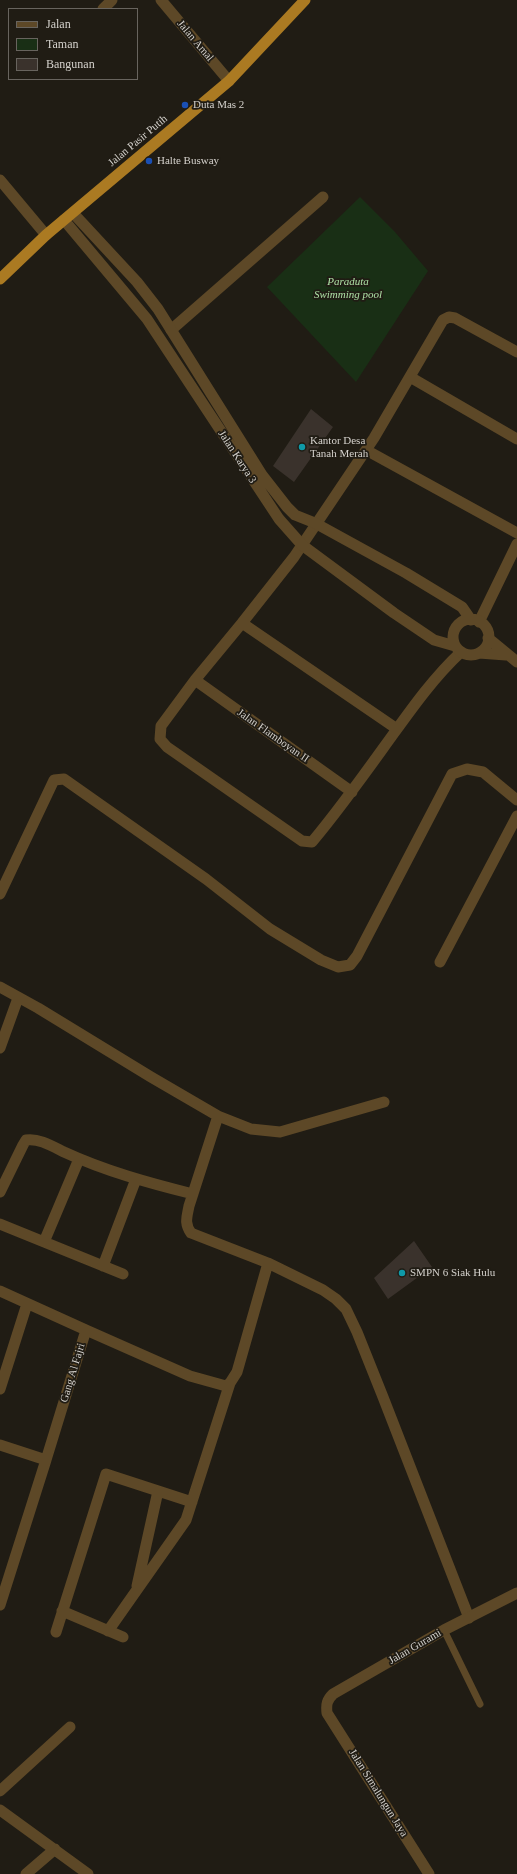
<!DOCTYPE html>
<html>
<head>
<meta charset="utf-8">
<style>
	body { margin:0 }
	#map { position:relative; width:517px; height:1874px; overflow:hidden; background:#201c14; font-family:"Times New Roman",serif }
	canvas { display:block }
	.legend { position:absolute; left:8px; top:8px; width:130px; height:72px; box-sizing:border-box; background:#201c14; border:1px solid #68645e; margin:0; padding:5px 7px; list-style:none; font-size:12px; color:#d4d1cc }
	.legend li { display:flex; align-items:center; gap:8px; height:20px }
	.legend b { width:20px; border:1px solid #68645e }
</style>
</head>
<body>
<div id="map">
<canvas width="517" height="1874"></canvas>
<ul class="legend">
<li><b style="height:5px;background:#5d4827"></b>Jalan</li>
<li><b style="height:11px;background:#192f15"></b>Taman</li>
<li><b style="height:11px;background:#3a322c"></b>Bangunan</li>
</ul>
</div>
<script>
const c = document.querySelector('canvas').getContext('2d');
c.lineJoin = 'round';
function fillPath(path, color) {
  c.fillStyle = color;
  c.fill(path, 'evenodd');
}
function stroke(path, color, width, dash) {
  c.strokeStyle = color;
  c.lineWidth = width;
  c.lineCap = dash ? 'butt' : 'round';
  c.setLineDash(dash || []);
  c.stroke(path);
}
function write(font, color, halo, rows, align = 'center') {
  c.font = font + ' "Times New Roman",serif';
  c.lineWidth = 3.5;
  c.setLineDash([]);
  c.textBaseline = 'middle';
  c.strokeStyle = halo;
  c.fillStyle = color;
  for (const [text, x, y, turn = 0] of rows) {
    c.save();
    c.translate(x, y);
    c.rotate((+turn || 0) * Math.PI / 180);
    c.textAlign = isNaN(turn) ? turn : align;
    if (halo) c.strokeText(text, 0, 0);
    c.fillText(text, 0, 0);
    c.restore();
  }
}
fillPath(new Path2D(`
	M360 197 395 232 428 271 356 382 267 287Z`), '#192f15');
fillPath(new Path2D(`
	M311 409 333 427 294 482 273 466Z
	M414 1241 432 1267 388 1299 374 1278Z`), '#3a322c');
stroke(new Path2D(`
	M444 1630 480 1704`), '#5d4827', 7);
stroke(new Path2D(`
	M161 0 229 81
	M103 9 112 0
	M0 180 46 235
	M171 330 323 197
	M410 377 517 439
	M366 450 517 533
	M479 622 517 544
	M242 623 397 729
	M461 652C431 680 408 714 384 747 361 779 338 811 312 842L302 841 167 747 160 739 161 726 195 680 242 623 294 557 374 438 443 320 449 317 455 318 517 352
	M195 680 352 792
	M0 894 54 780 64 779 206 879 270 929 321 960 338 967 350 965 357 956 452 774 467 769 483 772 517 800
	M440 962 517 816
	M0 987 38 1008 151 1077 218 1116 189 1206C187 1217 184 1223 191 1233L268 1263 323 1290 336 1299 346 1309 357 1332 383 1397 469 1618
	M0 1048 18 998
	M218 1116 251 1129 280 1132 384 1102
	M0 1192 23 1145 26 1140C39 1138 52 1146 64 1152 105 1171 149 1183 193 1194
	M0 1224 123 1274
	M44 1242 79 1159
	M103 1266 136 1179
	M0 1291 86 1330 46 1460 0 1445
	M86 1330 190 1376 226 1386 230 1383 237 1372 268 1263
	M0 1389 27 1304
	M137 1586 158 1491
	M0 1605 46 1460
	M62 1611 123 1637
	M108 1631 186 1520 230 1383
	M56 1632 106 1474 192 1502
	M0 1791 70 1727
	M0 1810 88 1874
	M26 1874 55 1849`), '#5d4827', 11);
stroke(new Path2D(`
	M73 213 137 282 158 309 262 475 287 507 295 515 315 523 406 573 462 607 471 620
	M64 220 147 319 279 519 302 545 394 613 434 640 455 646
	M453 637a18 18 0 1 1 36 0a18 18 0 1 1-36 0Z
	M488 638 517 662
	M479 653 506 655
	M429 1874 327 1713C326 1704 327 1700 333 1694L444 1630 517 1593`), '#5d4827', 11);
stroke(new Path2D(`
	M0 279 46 235 229 81 305 0`), '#ab7a22', 11);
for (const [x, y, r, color] of [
	[185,105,4,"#1a4fb4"],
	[149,161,4,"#1a4fb4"],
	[302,447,4,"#0f9aa8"],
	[402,1273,4,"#0f9aa8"]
]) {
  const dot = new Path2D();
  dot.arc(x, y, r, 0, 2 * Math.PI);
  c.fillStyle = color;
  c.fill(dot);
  stroke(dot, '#201c14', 1.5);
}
write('11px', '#d4d1cc', '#201c14', [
	["Jalan Amal",195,41,50],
	["Jalan Pasir Putih",138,141,-40],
	["Jalan Karya 3",237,457,57],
	["Jalan Flamboyan II",273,736,35],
	["Gang Al Fajri",73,1373,-73],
	["Jalan Gurami",415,1647,-30],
	["Jalan Simalungun Jaya",378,1793,58]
]);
write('11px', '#d4d1cc', '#201c14', [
	["Duta Mas 2",193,105],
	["Halte Busway",157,161],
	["Kantor Desa",310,441],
	["Tanah Merah",310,454],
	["SMPN 6 Siak Hulu",410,1273]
], 'left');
write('italic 11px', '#ade0a5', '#201c14', [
	["Paraduta",348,282],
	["Swimming pool",348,295]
]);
</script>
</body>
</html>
